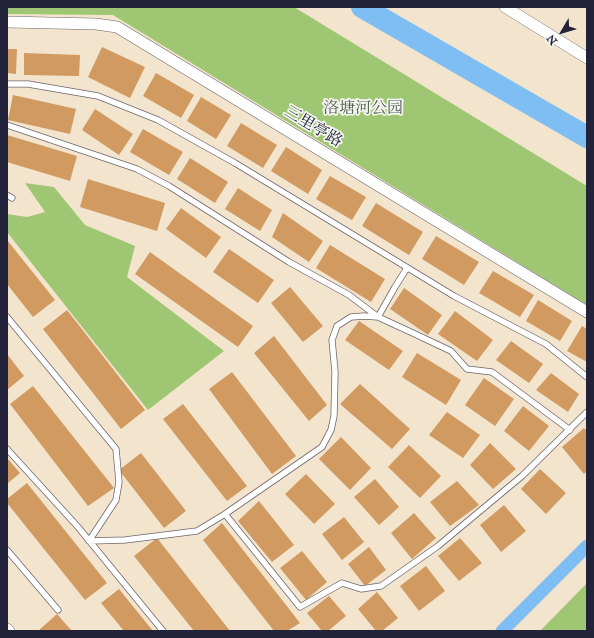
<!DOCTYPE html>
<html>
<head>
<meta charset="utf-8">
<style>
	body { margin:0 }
	#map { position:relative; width:594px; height:638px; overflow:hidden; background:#f3e4cd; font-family:"IM FELL Great Primer",serif }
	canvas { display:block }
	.frame { position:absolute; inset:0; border:8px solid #22223b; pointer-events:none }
	.north { position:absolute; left:542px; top:12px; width:40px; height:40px; -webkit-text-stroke:3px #f6f6f2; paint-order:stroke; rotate:232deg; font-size:11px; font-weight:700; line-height:16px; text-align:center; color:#22223b }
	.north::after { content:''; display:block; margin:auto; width:14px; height:18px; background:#22223b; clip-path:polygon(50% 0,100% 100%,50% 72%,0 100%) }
</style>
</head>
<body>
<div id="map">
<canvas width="594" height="638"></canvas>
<div class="frame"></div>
<div class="north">N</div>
</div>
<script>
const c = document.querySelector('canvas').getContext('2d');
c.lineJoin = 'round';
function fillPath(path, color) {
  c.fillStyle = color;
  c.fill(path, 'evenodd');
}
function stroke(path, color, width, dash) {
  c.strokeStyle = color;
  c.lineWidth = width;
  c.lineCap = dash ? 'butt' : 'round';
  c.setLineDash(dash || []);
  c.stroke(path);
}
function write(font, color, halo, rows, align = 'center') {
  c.font = font + ' "IM FELL Great Primer","Noto Serif SC",serif';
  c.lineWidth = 3.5;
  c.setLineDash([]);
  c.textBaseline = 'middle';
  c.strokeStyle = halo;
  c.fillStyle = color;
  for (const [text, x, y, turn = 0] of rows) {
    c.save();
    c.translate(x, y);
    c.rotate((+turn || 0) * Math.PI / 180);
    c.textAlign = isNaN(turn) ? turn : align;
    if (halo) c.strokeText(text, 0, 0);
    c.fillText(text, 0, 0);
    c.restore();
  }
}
fillPath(new Path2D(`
	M7 7H294L587 186V305L113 15 7 14Z
	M25 183 54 187 85 225 135 246 127 277 224 351 148 410 7 232V214L27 217 45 212Z
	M587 583V631H540Z`), '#9fc773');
stroke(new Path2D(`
	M502 631 587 546`), '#7fbef3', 13);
stroke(new Path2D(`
	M362 7 587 137`), '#7fbef3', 22);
fillPath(new Path2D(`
	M102 47 145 67 130 98 88 77Z
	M7 49H17L16 74 7 73Z
	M24 53 80 55 79 76 24 75Z
	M156 73 194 95 181 118 143 96Z
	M13 95 76 109 70 134 8 120Z
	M201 97 231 115 216 139 187 121Z
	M95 109 133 134 119 155 82 130Z
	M241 123 277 145 263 168 227 146Z
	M143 129 183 152 169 175 130 152Z
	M7 135 77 156 70 181 7 162Z
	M286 147 322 170 308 194 271 171Z
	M190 158 228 182 215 203 177 179Z
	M330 176 366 197 352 220 316 199Z
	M88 179 165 203 157 231 80 207Z
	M238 188 272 210 260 231 225 209Z
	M376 203 423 232 409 255 362 226Z
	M181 208 221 237 206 258 166 229Z
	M283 213 323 241 309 262 272 237Z
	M436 236 479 262 464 285 422 259Z
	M7 240 55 300 33 317 7 284Z
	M330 245 385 279 371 302 316 268Z
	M229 249 274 280 258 303 213 272Z
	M150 252 253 326 238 347 135 274Z
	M493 271 534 295 520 317 479 293Z
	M290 287 323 326 303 342 271 303Z
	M404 288 442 315 428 335 390 309Z
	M538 300 572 321 560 341 526 321Z
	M67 310 145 410 121 429 43 329Z
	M455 311 493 340 477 361 438 334Z
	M359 321 403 351 389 370 345 340Z
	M582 326 587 329V362L567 351Z
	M274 336 327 405 309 421 254 353Z
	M511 341 543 364 529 383 496 360Z
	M417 353 461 380 446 405 402 377Z
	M7 354 24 376 7 390Z
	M232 372 296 456 272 474 209 389Z
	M551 373 579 394 568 412 536 390Z
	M484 378 514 399 495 426 465 405Z
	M360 384 410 429 392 449 340 404Z
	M33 386 114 488 88 506 10 404Z
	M183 404 247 486 227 501 163 419Z
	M523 406 549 426 529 451 504 431Z
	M447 412 480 435 463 458 429 435Z
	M584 428 587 431V471L584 474 562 447Z
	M341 437 371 468 350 490 319 459Z
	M490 443 516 469 493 489 470 465Z
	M409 445 441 476 420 498 388 467Z
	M141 453 186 511 164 528 119 470Z
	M7 458 20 473 7 484Z
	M540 469 566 493 546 514 521 489Z
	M306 474 335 504 314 524 285 494Z
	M375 479 399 507 379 525 354 497Z
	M457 481 479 505 450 526 430 502Z
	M27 483 107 583 85 600 7 503V499Z
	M259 501 294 545 272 562 238 521Z
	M504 505 526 531 501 552 480 525Z
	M414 513 436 538 412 559 391 533Z
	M344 517 364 542 342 560 322 534Z
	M222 523 300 623 287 631H274L203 540Z
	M157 538 230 631H194L134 556Z
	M460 538 482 563 459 581 438 556Z
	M369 547 386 570 365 586 348 564Z
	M302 551 327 582 306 600 280 568Z
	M426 566 445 591 419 611 400 586Z
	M119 589 153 631H124L101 603Z
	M377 592 398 618 382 631H376L358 609Z
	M329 596 346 616 328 631H322L307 613Z
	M57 614 72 631H38Z`), '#d19a61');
const service = new Path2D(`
	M7 84H28L98 96 158 120 235 163 454 296 546 344 587 377
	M7 125 137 169 169 186 289 262 349 295 378 317 415 334 451 351 467 369 492 372 570 430
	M7 195 12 198
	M7 317 116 449 119 482 116 500 89 541
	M7 449 78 527 163 631
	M225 514 300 607 342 583 361 589 381 586 438 546 522 476 587 412
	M89 541 125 540 197 531 225 514 322 447 331 430 334 416 335 372 332 340 337 326 351 317 364 316 378 317 395 287 407 268
	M7 550 58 610`);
const minor = new Path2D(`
	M505 7 587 58
	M7 22 96 24 117 27 587 312
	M7 629 9 631`);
stroke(service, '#6b666e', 7);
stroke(minor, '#6b666e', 12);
stroke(service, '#fff', 5.5);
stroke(minor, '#fff', 11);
write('16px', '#4e5c4f', '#f6f6f2', [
	["洛塘河公园",363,109]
]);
write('16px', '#22223b', '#f6f6f2', [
	["三里亭路",313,127,31]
]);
</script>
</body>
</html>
